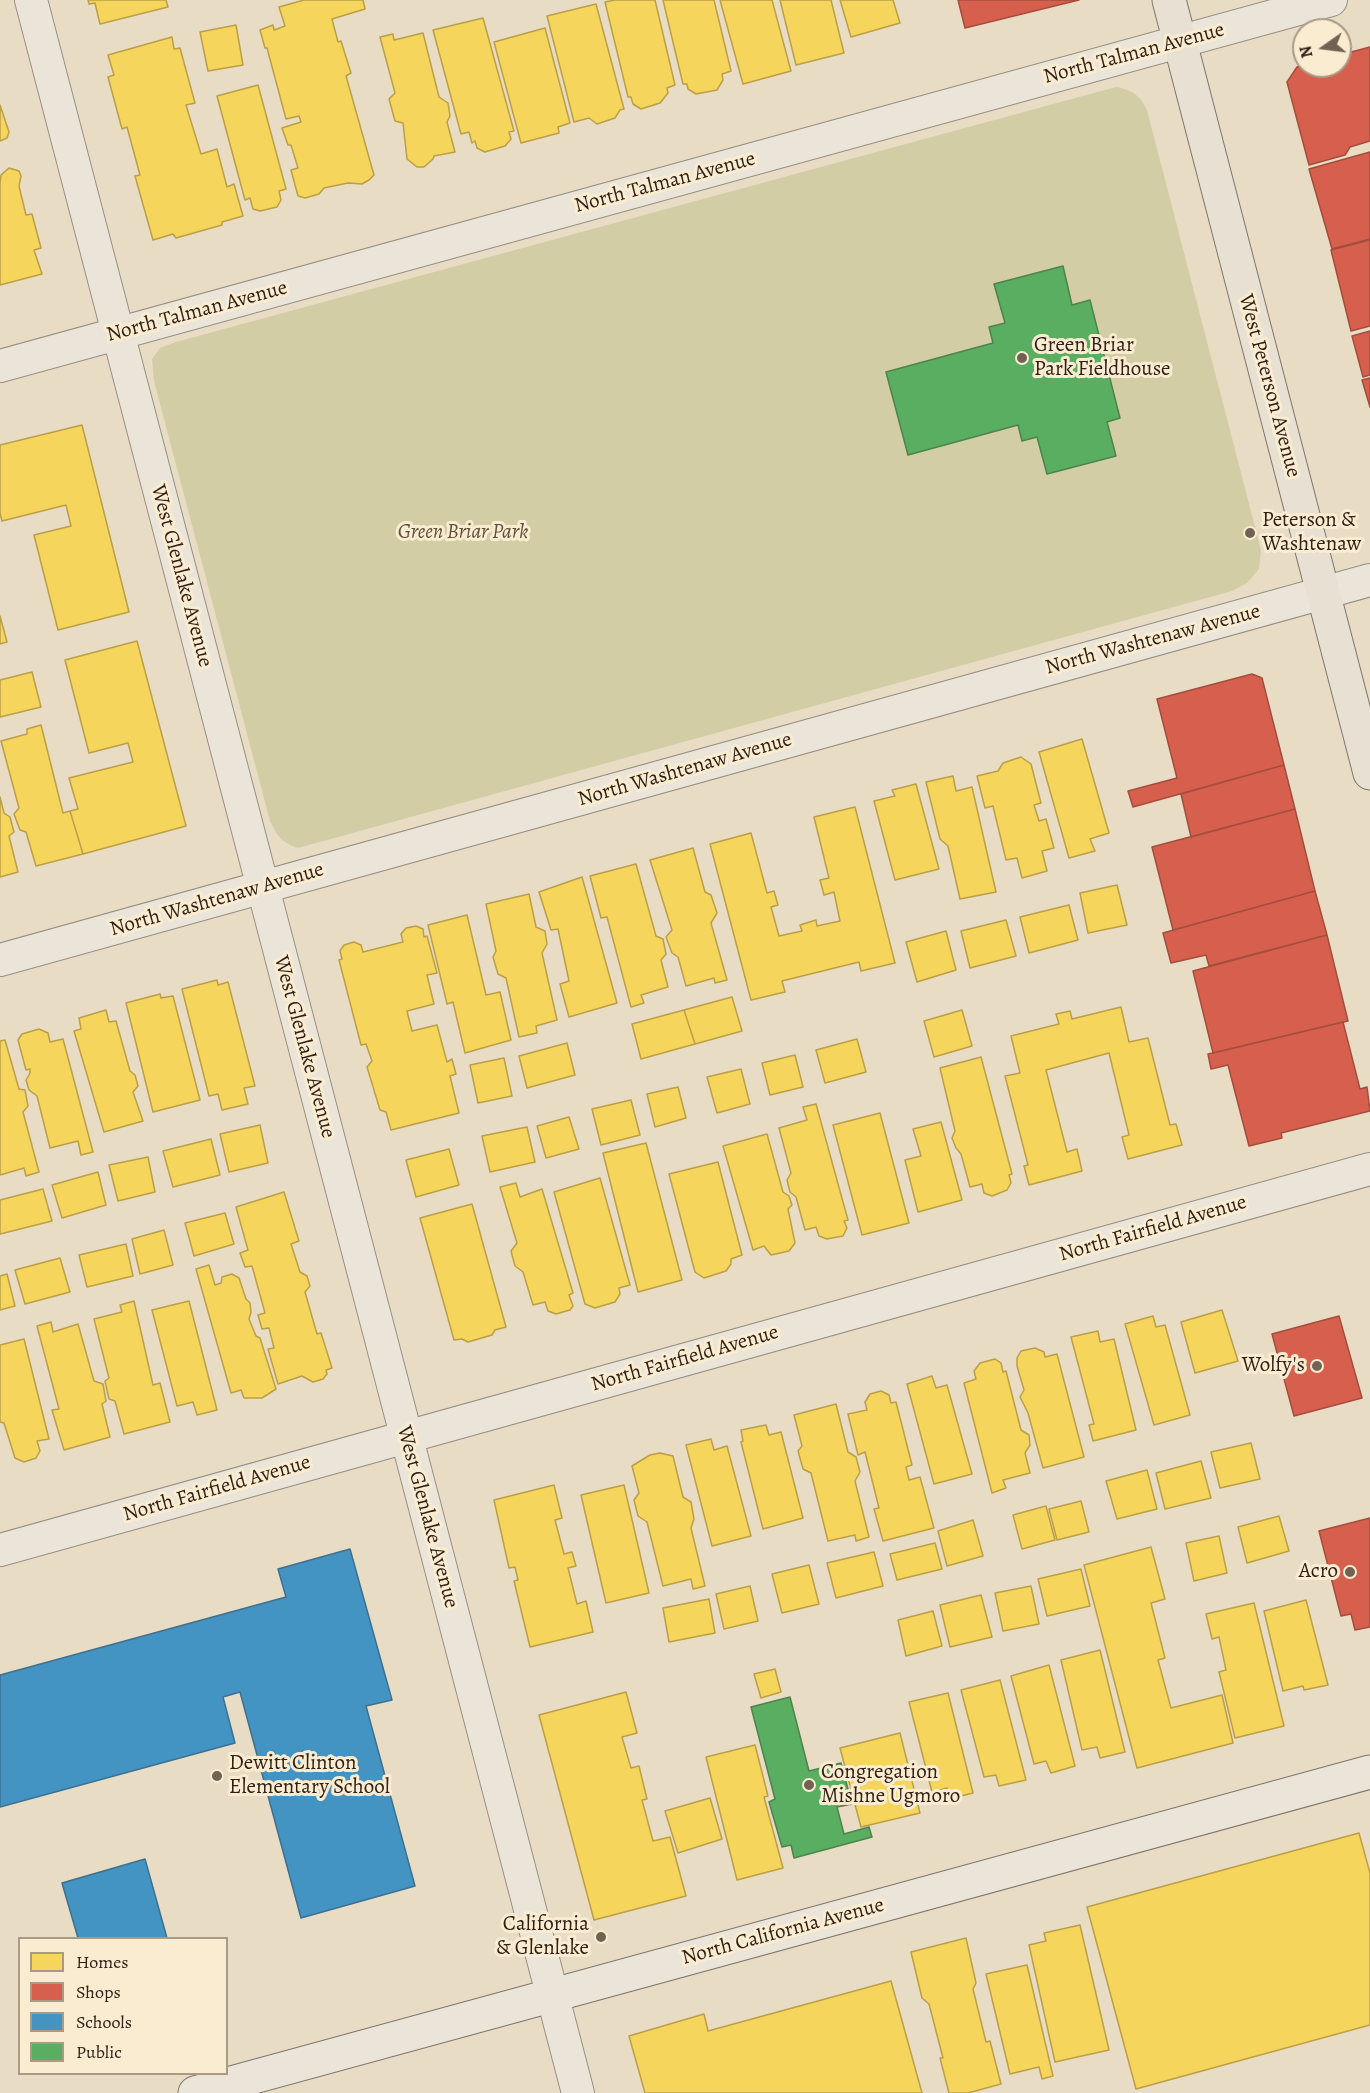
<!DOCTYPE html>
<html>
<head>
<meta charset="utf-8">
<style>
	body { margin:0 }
	#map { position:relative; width:1370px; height:2093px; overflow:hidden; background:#e8dcc5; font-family:Alegreya,serif }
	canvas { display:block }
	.legend { position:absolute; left:18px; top:1937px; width:210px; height:138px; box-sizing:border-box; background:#f9ecd0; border:2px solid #a99a86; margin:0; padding:8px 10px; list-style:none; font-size:18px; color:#322017 }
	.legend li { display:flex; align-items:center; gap:12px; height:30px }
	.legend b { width:30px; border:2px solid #a99a86 }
	.north { position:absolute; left:1292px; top:18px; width:60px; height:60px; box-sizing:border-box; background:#f9ecd0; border:2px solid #a99a86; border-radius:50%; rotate:256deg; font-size:16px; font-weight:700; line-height:24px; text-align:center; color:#322017 }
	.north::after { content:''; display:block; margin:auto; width:21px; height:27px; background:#726254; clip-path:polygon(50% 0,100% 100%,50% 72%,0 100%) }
</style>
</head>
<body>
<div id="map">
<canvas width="1370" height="2093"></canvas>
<ul class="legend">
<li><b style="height:16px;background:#f6d55c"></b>Homes</li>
<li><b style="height:16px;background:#d6604d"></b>Shops</li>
<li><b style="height:16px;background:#4393c3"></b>Schools</li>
<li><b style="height:16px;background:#5aae61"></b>Public</li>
</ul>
<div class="north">N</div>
</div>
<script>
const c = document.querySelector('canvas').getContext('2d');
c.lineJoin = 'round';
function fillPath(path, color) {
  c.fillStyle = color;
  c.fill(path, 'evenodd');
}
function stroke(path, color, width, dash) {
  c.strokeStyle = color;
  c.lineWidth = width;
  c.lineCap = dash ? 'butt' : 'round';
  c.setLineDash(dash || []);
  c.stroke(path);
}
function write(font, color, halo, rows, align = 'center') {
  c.font = font + ' Alegreya,serif';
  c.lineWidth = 6;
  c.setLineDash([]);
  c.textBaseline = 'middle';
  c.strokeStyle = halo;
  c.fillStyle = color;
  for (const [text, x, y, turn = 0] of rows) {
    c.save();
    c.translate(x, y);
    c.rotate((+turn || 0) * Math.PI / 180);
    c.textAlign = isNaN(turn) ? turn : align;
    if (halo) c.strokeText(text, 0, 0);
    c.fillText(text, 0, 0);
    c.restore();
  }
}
fillPath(new Path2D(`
	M1116 87C1133 90 1139 95 1147 110L1261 550 1259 569 1247 583 1232 591 298 848C281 842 278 837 270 821L154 381 152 359 160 348 176 342Z`), '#d3cda5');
const homes = new Path2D(`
	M88 0H166L168 7 100 24 95 3 89 4Z
	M304 0H363L365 9 332 19 338 42 341 41 351 73 346 76 374 175 369 180 362 184 348 183 324 188 319 194 305 198 298 196 291 170 298 168 291 145H288L282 128 301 122 299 116 286 119 267 48H265L260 30 273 25 274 30 285 26 279 7Z
	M615 0H655L675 85 667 88 668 93 660 103 641 109 633 104 631 97H628L605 2Z
	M663 0H714L731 71 722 74 723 80 717 90 696 94 688 89 687 84H683Z
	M720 0H772L791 71 743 84Z
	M780 0H831L844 53 796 65Z
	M840 0H893L900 23 851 37Z
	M596 4 624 109 620 110 615 118 597 124 589 118 574 122 547 16Z
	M483 18 514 131 509 132 511 139 505 146 485 152 477 148 475 141 472 143 469 132 461 134 433 30Z
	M236 25 243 65 208 71 200 32Z
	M545 28 570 123 558 127 559 133 521 143 494 42Z
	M423 33 439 97 448 103 450 116 447 122 455 152 434 156 433 159 424 167H417L407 159 403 123 395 121 389 99 395 93 380 37 393 34 394 40Z
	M172 37 174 49 180 48 195 103 186 105 201 154 217 149 227 187 234 184 243 216 222 222V225L176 238 173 234 153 240 135 176 140 175 127 127 122 129 108 77 114 75 108 55Z
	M258 85 286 189 279 191 281 200 277 207 260 211 253 209 250 198 245 200 217 96Z
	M0 105 9 132 7 138 0 141Z
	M9 168 19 171 21 176 19 186 26 215 32 214 41 248 34 250 42 274 0 285V183L1 175Z
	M82 425 129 612 58 630 34 535 71 526 66 505 2 521 0 513V445Z
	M0 616 7 642 0 644Z
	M137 641 186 826 83 854 70 811 78 809 69 778 133 762 128 743 89 753 65 660Z
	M32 672 41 707 0 717V680Z
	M41 725 63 813 70 811 83 854 36 866 26 832 20 830 14 814 19 808 1 741 27 734V729Z
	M1082 739 1109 833 1090 839 1095 851 1069 858 1039 752Z
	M1021 757 1031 764 1041 803 1034 805 1039 821 1046 819 1054 848 1042 851 1047 871 1022 878 1017 858 1006 860 993 806 985 808 977 776 998 771 1003 763Z
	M953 776 956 791 972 787 996 892 960 899 948 846 940 839 926 782Z
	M916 784 939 869 895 880 874 801 895 796 892 790Z
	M0 797 4 813 10 817 14 832 9 836 18 872 0 877Z
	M855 807 895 963 861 971 859 962 782 981 785 992 751 1000 710 844 751 833 767 893 774 891 778 905 771 907 779 936 802 931 800 925 816 920 817 926 840 921 834 892 824 895 820 880 829 878 814 817Z
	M693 848 705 892 711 895 717 913 711 923 727 980 715 983 714 978 686 986 678 957 672 953 666 937 672 930 650 860Z
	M636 864 656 936 663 939 666 954 661 960 668 987 641 995 644 1003 631 1007 607 917 601 918 590 876Z
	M582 877 617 1003 569 1017 560 984 569 981 558 929 551 930 539 892Z
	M1117 885 1127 925 1088 933 1080 893Z
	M529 894 536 927 545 931 547 944 542 953 557 1020 536 1026 537 1033 519 1037 506 978 498 974 493 957 496 951 486 904Z
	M1069 905 1078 940 1029 953 1020 917Z
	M467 915 486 995 500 992 511 1040 465 1053 453 1002 447 1004 428 925Z
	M1006 920 1016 956 970 968 961 931Z
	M416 926 423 929 424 937 427 936 437 973 427 975 434 1004 407 1011 412 1031 437 1025 447 1062 452 1059 456 1074 450 1076 459 1113 391 1130 386 1112 380 1110 367 1067 372 1061 366 1044 361 1045 339 960 342 959 340 951 344 945 354 942 361 945 363 952 403 942 401 934 406 928Z
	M946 931 956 970 917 982 906 942Z
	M217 980 218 985 228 982 255 1086 244 1088 248 1104 222 1110 218 1094 209 1096 182 989Z
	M160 994 161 998 173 996 200 1100 153 1112 126 1003Z
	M732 997 742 1031 695 1044 684 1010Z
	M1121 1007 1129 1042 1148 1038 1170 1125 1176 1124 1182 1145 1128 1159 1122 1137 1129 1135 1109 1053 1046 1070 1067 1152 1077 1149 1082 1171 1029 1185 1024 1166 1028 1165 1005 1076 1020 1073 1011 1036 1059 1024 1056 1014 1070 1011 1072 1019Z
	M106 1010 109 1022 116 1021 130 1071 135 1075 138 1086 133 1092 143 1121 104 1132 74 1031 81 1029 79 1018Z
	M684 1010 695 1044 641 1059 632 1024Z
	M962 1010 972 1046 934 1057 924 1021Z
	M39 1029 48 1033 50 1042 63 1039 93 1152 81 1155 78 1141 50 1148 37 1096 29 1090 26 1080 30 1073V1069L26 1070 18 1040 22 1034Z
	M857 1039 866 1072 825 1083 816 1050Z
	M5 1040 19 1089 25 1090 28 1106 23 1112 39 1172 26 1176 24 1168 0 1175V1041Z
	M567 1043 575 1075 527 1088 519 1056Z
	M795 1055 803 1087 770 1095 762 1063Z
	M981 1057 1012 1174 1009 1175 1011 1183 1007 1190 992 1196 984 1193 982 1184 970 1187 961 1154 956 1148 952 1138 955 1131 940 1068Z
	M504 1058 512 1096 478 1103 470 1065Z
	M741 1069 750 1104 717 1113 707 1077Z
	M678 1087 686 1118 655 1127 647 1094Z
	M631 1100 640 1135 601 1145 592 1109Z
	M816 1104 848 1220 844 1221 847 1228 843 1236 827 1239 819 1236 816 1227 805 1230 796 1197 790 1192 787 1180 791 1173 779 1128 807 1120 803 1107Z
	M880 1113 909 1223 862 1235 833 1125Z
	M569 1117 579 1149 546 1158 537 1126Z
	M941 1122 962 1200 918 1212 905 1160 921 1156 913 1129Z
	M260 1125 268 1163 229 1172 220 1134Z
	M527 1127 535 1162 490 1172 482 1136Z
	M767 1134 783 1192 789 1196 792 1205 788 1209 795 1243 789 1251 771 1255 764 1246 753 1250 723 1146Z
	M211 1139 220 1175 173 1187 163 1151Z
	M646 1143 682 1280 638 1292 603 1153Z
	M449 1149 459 1185 416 1197 406 1160Z
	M148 1157 155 1192 118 1201 109 1165Z
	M718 1162 742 1255 731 1259V1264L726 1271 704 1278 695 1272 669 1174Z
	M98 1172 106 1205 62 1218 52 1185Z
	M600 1178 630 1285 619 1288 620 1294 615 1302 595 1308 585 1304 554 1192Z
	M516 1183 520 1197 542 1189 573 1293 569 1295 573 1306 570 1310 556 1314 548 1311 545 1302 533 1305 523 1272 515 1266 511 1251 517 1243 500 1187Z
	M43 1189 52 1221 0 1234V1200Z
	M284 1192 299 1241 291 1244 300 1272 307 1276 310 1286 305 1292 317 1334 321 1333 332 1368 326 1370 327 1374 323 1379 313 1382 302 1376 278 1384 268 1349 274 1348 269 1328 262 1329 258 1315 265 1313 252 1266 245 1267 240 1253 248 1250 236 1207Z
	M472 1204 506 1327 495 1330 492 1335 468 1342 462 1339 454 1340 420 1218Z
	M225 1213 234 1244 194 1256 185 1223Z
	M164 1230 173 1265 140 1274 132 1239Z
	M126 1244 133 1276 87 1287 79 1255Z
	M60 1258 70 1292 25 1304 15 1270Z
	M209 1265 215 1285 221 1283 222 1277 232 1274 239 1278 246 1299 250 1303 251 1312 249 1319 256 1336 260 1338 276 1389 262 1398H244L241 1390 231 1393 196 1269Z
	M7 1274 15 1306 0 1310V1276Z
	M134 1301 153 1385 160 1383 170 1422 124 1434 115 1401 109 1399 105 1381 109 1378 94 1319 122 1312 120 1305Z
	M189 1301 217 1410 197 1415 193 1402 177 1406 152 1310Z
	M1222 1310 1238 1361 1195 1373 1181 1322Z
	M1153 1316 1156 1327 1165 1325 1190 1415 1154 1425 1125 1324Z
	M51 1322 53 1332 78 1324 94 1381 103 1384 106 1401 102 1404 110 1437 64 1450 52 1410 59 1409 37 1326Z
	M1098 1331 1100 1342 1114 1339 1136 1430 1093 1441 1089 1425 1094 1424 1071 1337Z
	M24 1339 49 1439 37 1441 40 1451 36 1458 24 1462 15 1458 4 1423 0 1422V1345Z
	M1035 1348 1044 1352 1045 1357 1057 1354 1084 1457 1043 1468 1028 1413 1020 1397 1024 1390 1017 1366V1358L1021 1351Z
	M995 1359 1001 1363 1003 1372 1006 1371 1021 1430 1029 1435 1030 1445 1025 1453 1030 1473 1003 1480 1006 1488 992 1493 964 1383 976 1379 974 1371 980 1363Z
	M932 1376 936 1388 947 1385 972 1474 934 1484 907 1384Z
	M881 1391 889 1395 891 1403 896 1402 912 1465 906 1467 909 1480 920 1477 934 1528 883 1541 874 1509 879 1508 865 1452 858 1455 848 1414 867 1410 865 1402 870 1394Z
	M836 1404 848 1452 856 1457 860 1472 855 1481 869 1537 856 1541 855 1535 828 1541 811 1473 803 1469 798 1451 802 1446 794 1415Z
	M766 1425 769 1435 781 1432 803 1518 763 1529 741 1442 743 1441 741 1430Z
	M711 1439 714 1450 727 1446 751 1536 712 1546 686 1445Z
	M1251 1443 1260 1479 1220 1488 1211 1452Z
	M660 1453 673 1456 683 1497 691 1502 694 1519 691 1528 705 1586 693 1589 691 1579 663 1586 647 1522 638 1516 634 1500 639 1493 632 1466 650 1455Z
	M1201 1461 1211 1498 1165 1509 1156 1473Z
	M1147 1470 1157 1509 1117 1519 1106 1481Z
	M554 1485 562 1518 555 1520 564 1554 572 1552 576 1566 568 1568 577 1604 586 1601 593 1632 530 1647 514 1581 518 1580 515 1567 509 1568 494 1500Z
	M624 1485 649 1593 606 1603 581 1495Z
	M1081 1501 1089 1532 1057 1540 1049 1509Z
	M1046 1506 1055 1540 1022 1549 1013 1515Z
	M1279 1516 1289 1551 1247 1563 1238 1527Z
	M973 1520 983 1556 947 1566 938 1531Z
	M1219 1536 1227 1573 1194 1581 1186 1543Z
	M935 1543 942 1569 897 1580 890 1554Z
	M1151 1547 1165 1599 1151 1603 1165 1658 1158 1660 1171 1708 1222 1695 1233 1743 1137 1768 1084 1565Z
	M874 1552 883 1586 836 1598 827 1563Z
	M809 1565 819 1604 782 1613 772 1574Z
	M1081 1569 1090 1606 1047 1616 1038 1579Z
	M750 1586 758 1621 724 1629 716 1594Z
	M1031 1586 1039 1624 1003 1631 995 1593Z
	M981 1595 992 1637 950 1647 940 1605Z
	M709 1599 715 1633 669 1642 663 1608Z
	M1306 1600 1328 1685 1304 1690 1303 1686 1283 1691 1264 1611Z
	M1254 1603 1284 1726 1235 1738 1219 1672 1226 1670 1219 1637 1212 1639 1206 1614Z
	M933 1611 942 1646 906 1656 898 1620Z
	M1100 1650 1125 1752 1100 1758 1097 1747 1082 1750 1061 1660Z
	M1049 1665 1075 1766 1051 1773 1046 1761 1034 1764 1011 1676Z
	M775 1669 781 1692 761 1698 754 1674Z
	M1000 1680 1026 1780 999 1786 996 1775 984 1777 961 1690Z
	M626 1692 637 1733 622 1737 631 1768 639 1766 647 1799 642 1800 653 1841 670 1837 686 1896 594 1920 539 1715Z
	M948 1693 973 1793 949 1799 947 1788 932 1792 909 1702Z
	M900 1733 920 1813 861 1827 840 1748Z
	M755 1745 768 1796 764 1797 783 1868 737 1880 706 1757Z
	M710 1798 722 1839 678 1853 665 1811Z
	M1359 1833 1370 1873V2025L1136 2089 1087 1907Z
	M1080 1925 1109 2050 1055 2062 1029 1945 1046 1941 1044 1933Z
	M966 1938 976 1983 973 1989 986 2042 990 2041 1001 2084 968 2093H949L940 2058H943L929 2004 922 1998 911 1952Z
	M1027 1965 1053 2076 1042 2079 1039 2067 1010 2074 986 1974Z
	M891 1981 922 2093H645L629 2036 704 2014 708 2031Z`);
fillPath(homes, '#f6d55c');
stroke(homes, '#bb9f47', 1.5);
const shops = new Path2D(`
	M958 0H1079L965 28Z
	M1370 47V141L1350 147 1345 155 1309 165 1287 82 1297 67 1304 65 1340 66V55Z
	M1370 152V239L1332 249 1309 169Z
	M1370 240V326L1351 331 1331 250Z
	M1370 331V375L1363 377 1352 336Z
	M1370 378V407L1362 380Z
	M1252 674 1262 678 1284 765 1133 807 1128 791 1177 778 1157 699Z
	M1284 765 1295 809 1191 837 1181 794Z
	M1295 809 1315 891 1173 930 1152 847Z
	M1315 891 1327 935 1209 966 1206 955 1171 963 1163 933Z
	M1327 935 1348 1021 1213 1053 1193 971Z
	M1343 1022 1360 1089 1367 1087 1370 1111 1281 1133 1282 1138 1249 1146 1228 1065 1211 1069 1208 1054Z
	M1339 1316 1362 1398 1294 1416 1272 1334Z
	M1370 1518V1627L1355 1630 1351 1614 1341 1616 1319 1531Z`);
fillPath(shops, '#d6604d');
stroke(shops, '#a54d3d', 1.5);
const schools = new Path2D(`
	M350 1549 392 1700 366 1706 415 1886 301 1918 240 1692 223 1697 235 1743 0 1807V1675L286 1597 278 1569Z
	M145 1859 167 1938H78L62 1883Z`);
fillPath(schools, '#4393c3');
stroke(schools, '#3e708f', 1.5);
const public = new Path2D(`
	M1063 266 1072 305 1090 300 1120 418 1107 422 1116 456 1047 474 1037 437 1022 441 1018 425 908 455 886 372 993 343 989 327 1005 323 994 284Z
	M790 1697 809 1771 841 1763 852 1804 837 1807 844 1834 869 1827 872 1837 794 1858 791 1845 782 1847 769 1802 775 1799 751 1707Z`);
fillPath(public, '#5aae61');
stroke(public, '#4e834b', 1.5);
const street = new Path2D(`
	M31 0 578 2093
	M0 366 1331 0
	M0 960 1370 580
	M0 1550 1370 1169`);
const secondary = new Path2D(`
	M195 2093 1370 1772`);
const primary = new Path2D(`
	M1169 0 1370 773`);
stroke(street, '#989082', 34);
stroke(secondary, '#7f766a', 35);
stroke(primary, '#7f766a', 35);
stroke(street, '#ebe5d9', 32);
stroke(secondary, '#ebe5d9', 33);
stroke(primary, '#e8e1d3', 33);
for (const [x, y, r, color] of [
	[1022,358,6,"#726254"],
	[1250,533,6,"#726254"],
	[1317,1366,6,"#726254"],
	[1350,1572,6,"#726254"],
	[217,1776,6,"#726254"],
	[809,1785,6,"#726254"],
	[601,1937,6,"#726254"]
]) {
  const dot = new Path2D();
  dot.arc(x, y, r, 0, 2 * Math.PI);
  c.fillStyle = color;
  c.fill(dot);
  stroke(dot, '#f9ecd0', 2);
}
write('21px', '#322017', '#f9ecd0', [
	["North Talman Avenue",1134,54,-15],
	["North Talman Avenue",665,183,-15],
	["North Talman Avenue",197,312,-15],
	["West Peterson Avenue",1269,386,75],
	["West Glenlake Avenue",181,576,75],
	["North Washtenaw Avenue",1153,640,-15],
	["North Washtenaw Avenue",685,770,-16],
	["North Washtenaw Avenue",217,900,-16],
	["West Glenlake Avenue",304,1047,75],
	["North Fairfield Avenue",1153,1229,-16],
	["North Fairfield Avenue",685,1359,-16],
	["North Fairfield Avenue",217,1489,-16],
	["West Glenlake Avenue",427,1517,75],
	["North California Avenue",783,1932,-15]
]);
write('21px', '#322017', '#f9ecd0', [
	["Green Briar",1034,346],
	["Park Fieldhouse",1034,370],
	["Peterson &",1262,521],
	["Washtenaw",1262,545],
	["Wolfy's",1305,1366,"right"],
	["Acro",1338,1572,"right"],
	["Dewitt Clinton",229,1764],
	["Elementary School",229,1788],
	["Congregation",821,1773],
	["Mishne Ugmoro",821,1797],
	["California",589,1925,"right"],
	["& Glenlake",589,1949,"right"]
], 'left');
write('italic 21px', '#5d503a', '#f9ecd0', [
	["Green Briar Park",463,533]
]);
</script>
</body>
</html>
